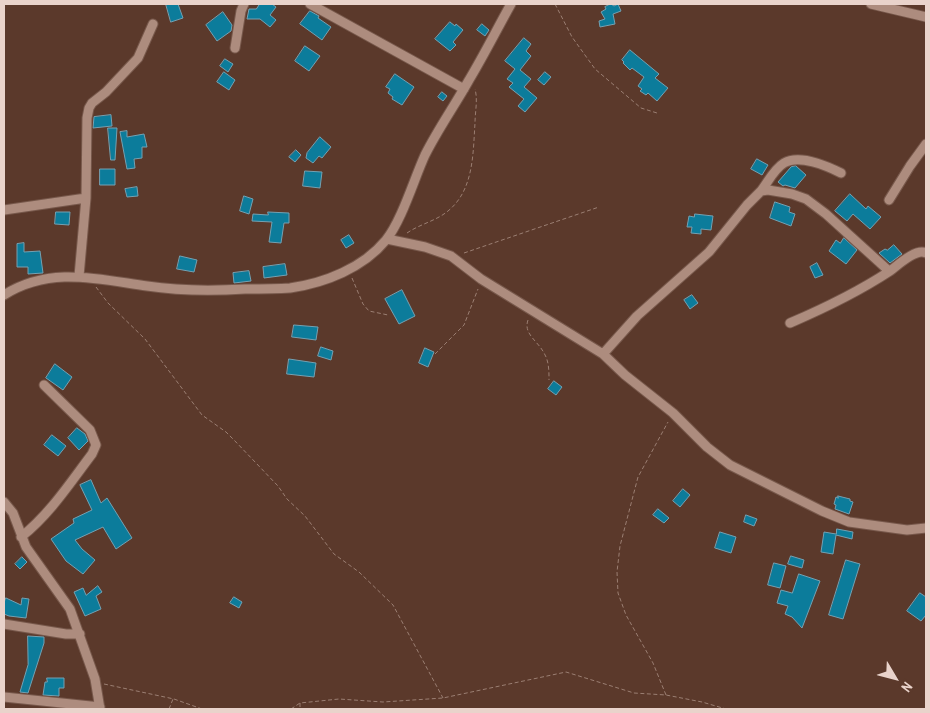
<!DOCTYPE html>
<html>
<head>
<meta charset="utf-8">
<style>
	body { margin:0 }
	#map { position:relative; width:930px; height:713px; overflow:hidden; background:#5b392b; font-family:"Archivo Narrow",sans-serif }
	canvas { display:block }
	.frame { position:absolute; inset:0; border:5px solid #e9d3cb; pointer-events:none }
	.north { position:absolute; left:870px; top:653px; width:50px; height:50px; -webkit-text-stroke:4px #5b392b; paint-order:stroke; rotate:127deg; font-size:14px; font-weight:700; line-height:20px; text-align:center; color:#e9d3cb }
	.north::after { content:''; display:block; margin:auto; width:18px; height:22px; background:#e9d3cb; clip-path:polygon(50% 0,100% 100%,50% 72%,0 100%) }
</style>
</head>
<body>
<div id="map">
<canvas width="930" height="713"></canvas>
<div class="frame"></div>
<div class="north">N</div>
</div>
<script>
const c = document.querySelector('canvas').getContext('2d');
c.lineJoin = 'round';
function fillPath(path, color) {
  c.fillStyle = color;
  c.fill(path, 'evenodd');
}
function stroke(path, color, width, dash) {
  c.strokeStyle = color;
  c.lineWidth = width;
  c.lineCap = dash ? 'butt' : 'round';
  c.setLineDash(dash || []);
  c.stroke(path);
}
const building = new Path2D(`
	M166 4H178L183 18 171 22Z
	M260 4H272L276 7 270 15 276 20 270 27 260 19H247L249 9H256Z
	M611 4 614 6 618 4 621 11 613 14 615 24 600 27 599 21 605 19 601 12 606 9 605 7Z
	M310 11 319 16 318 18 331 27 322 40 300 24Z
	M223 12 232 25 231 31 217 41 206 25Z
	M450 22 455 26 456 24 463 30 453 42 456 45 450 51 435 39Z
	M482 24 489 30 485 36 477 30Z
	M524 38 531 44 526 51 531 56 520 70 531 79 524 87 537 98 525 112 518 106 524 99 509 87 513 83 507 79 515 69 505 61Z
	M305 46 320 56 309 71 295 61Z
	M630 50 659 74 655 78 668 88 657 101 648 93 646 95 640 91 642 89 638 86 644 77 632 68 630 70 623 63 624 62 622 60Z
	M225 59 233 64 228 72 220 66Z
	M224 72 235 80 229 90 217 82Z
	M545 72 551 77 544 85 538 80Z
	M395 74 414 87 402 105 392 99 393 97 388 93 390 89 386 87Z
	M442 92 447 96 443 101 438 97Z
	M111 115 112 126 93 128 94 117Z
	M108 128H117L115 160H111Z
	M127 131V137L144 134 147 147H142V158L134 159 135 168 127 169 120 132Z
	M320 137 331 147 322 158 319 156 313 163 306 158 307 153Z
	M296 150 301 155 295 162 289 157Z
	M757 159 768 165 762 175 751 169Z
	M796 166 806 175 795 188 785 185 783 186 778 182 791 167Z
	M100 169H115V185H100Z
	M305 171 322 172 320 188 303 186Z
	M137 187 138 196 127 197 125 189Z
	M850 194 866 209 868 206 881 217 870 229 853 214 847 221 835 211Z
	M244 196 253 199 249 214 240 211Z
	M775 202 790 207 789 212 795 214 791 226 770 218Z
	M56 212H70L69 225 55 224Z
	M268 212 289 213V223H284L281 243 269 242 272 222 252 221 253 214 268 215Z
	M695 214 713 216 711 230 701 229V234L691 233 692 227H687L689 216 694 217Z
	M349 235 354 243 346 248 341 240Z
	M844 238 857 250 846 264 829 251 836 240 840 243Z
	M24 243V252L40 251 43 273 28 274V267H17V244Z
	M894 245 902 254 890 263 879 253 885 249 887 250Z
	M180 256 197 260 194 272 177 269Z
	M817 263 823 275 815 278 810 267Z
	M285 264 287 275 264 278 263 267Z
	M249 271 251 281 234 283 233 273Z
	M402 290 415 316 399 324 385 299Z
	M692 295 698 303 690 309 684 300Z
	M294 325 318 327 316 340 292 337Z
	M321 347 333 351 331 360 318 356Z
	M425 348 434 352 428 367 419 363Z
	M289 359 316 363 314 377 287 374Z
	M55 364 72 377 63 390 46 378Z
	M554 381 562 387 556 395 548 389Z
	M77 428 85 434 88 441 79 450 68 438Z
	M52 435 66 446 58 456 44 445Z
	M91 480 101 503 107 498 132 538 116 549 103 527 75 540 82 549 95 560 83 574 66 561 51 539 74 523 73 519 92 510 80 485Z
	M683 489 690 495 680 507 673 501Z
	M838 496 850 499V501L853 502 849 514 835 509 836 505 834 504 836 497 838 498Z
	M658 509 669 518 664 523 653 515Z
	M746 515 757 519 754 526 744 522Z
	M837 529 853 532 852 539 836 535 833 554 821 552 824 532 836 534Z
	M720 532 736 537 731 553 715 548Z
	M791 556 804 560 802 568 788 564Z
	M22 557 27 562 20 569 15 564Z
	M846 560 860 564 843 619 829 615Z
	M774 563 786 566 780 588 768 585Z
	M799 574 820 581 802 628 792 617 785 614 788 606 777 603 781 590 792 593Z
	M98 586 102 592 96 596 101 609 85 616 74 592 83 588 86 595Z
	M920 593 926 597V615L921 621 907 611Z
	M234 597 242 602 239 608 230 603Z
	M6 598 21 605 22 598 29 599 26 618 9 616 4 614V603Z
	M28 636 44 637V643L28 693 20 692 28 665Z
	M47 678H64V688H59V696L43 695 45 682H47Z`);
fillPath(building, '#0c7c9b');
stroke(building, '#74a1b2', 1);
const minor = new Path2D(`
	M310 4 464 89
	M871 4 926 17
	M235 48 241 11 244 4
	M761 191C768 182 774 169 784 163 799 154 827 166 841 173
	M889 200 910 166 926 144
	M4 210 86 198
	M387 239 425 247 451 256 481 279 603 354 625 375 673 413 707 447 730 465 822 511 849 522 907 530 926 528
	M79 276 86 198 87 118 89 108 92 103 106 92 138 58 153 24
	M4 295C50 266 97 279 147 286 180 291 212 291 245 289 260 289 275 289 290 288 325 283 363 268 386 240 402 220 414 179 425 155 438 129 455 105 469 80 484 55 497 29 511 4
	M790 323C825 308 858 292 890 271 898 265 916 248 926 253
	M603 354 637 316 709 252 747 205 761 191 768 190 792 194 806 199 826 214 889 271
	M4 502 13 513 26 547 70 609 95 679 100 709
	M21 537C50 514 70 483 92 454L96 445 90 430 44 385
	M4 624 66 634H80
	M4 697 100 707`);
stroke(minor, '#77584b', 11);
stroke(new Path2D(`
	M555 4 572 37 595 69 641 108 657 113
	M407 233C420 224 436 221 448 211 474 190 473 153 475 123 475 112 478 100 475 89
	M464 253 599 207
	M352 278 363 304 369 311 388 315
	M96 287 108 303 145 339 202 415 226 432 234 440 278 486 287 499 305 516 334 554 359 572 393 605 443 698
	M528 320C523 334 538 341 544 353 549 361 549 371 549 380
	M435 354 464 325 478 289
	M104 684 174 699 202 709
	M666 695 653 663 626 615 618 593 617 572 620 546 638 477 668 422
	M300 703V709
	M169 709 173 699
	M291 709 300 703 339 699 383 702 443 698 566 672 634 693 666 695 702 702 726 709`), '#9b7f73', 1, [4, 2.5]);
stroke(minor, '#ad8c7e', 9);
</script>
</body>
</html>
